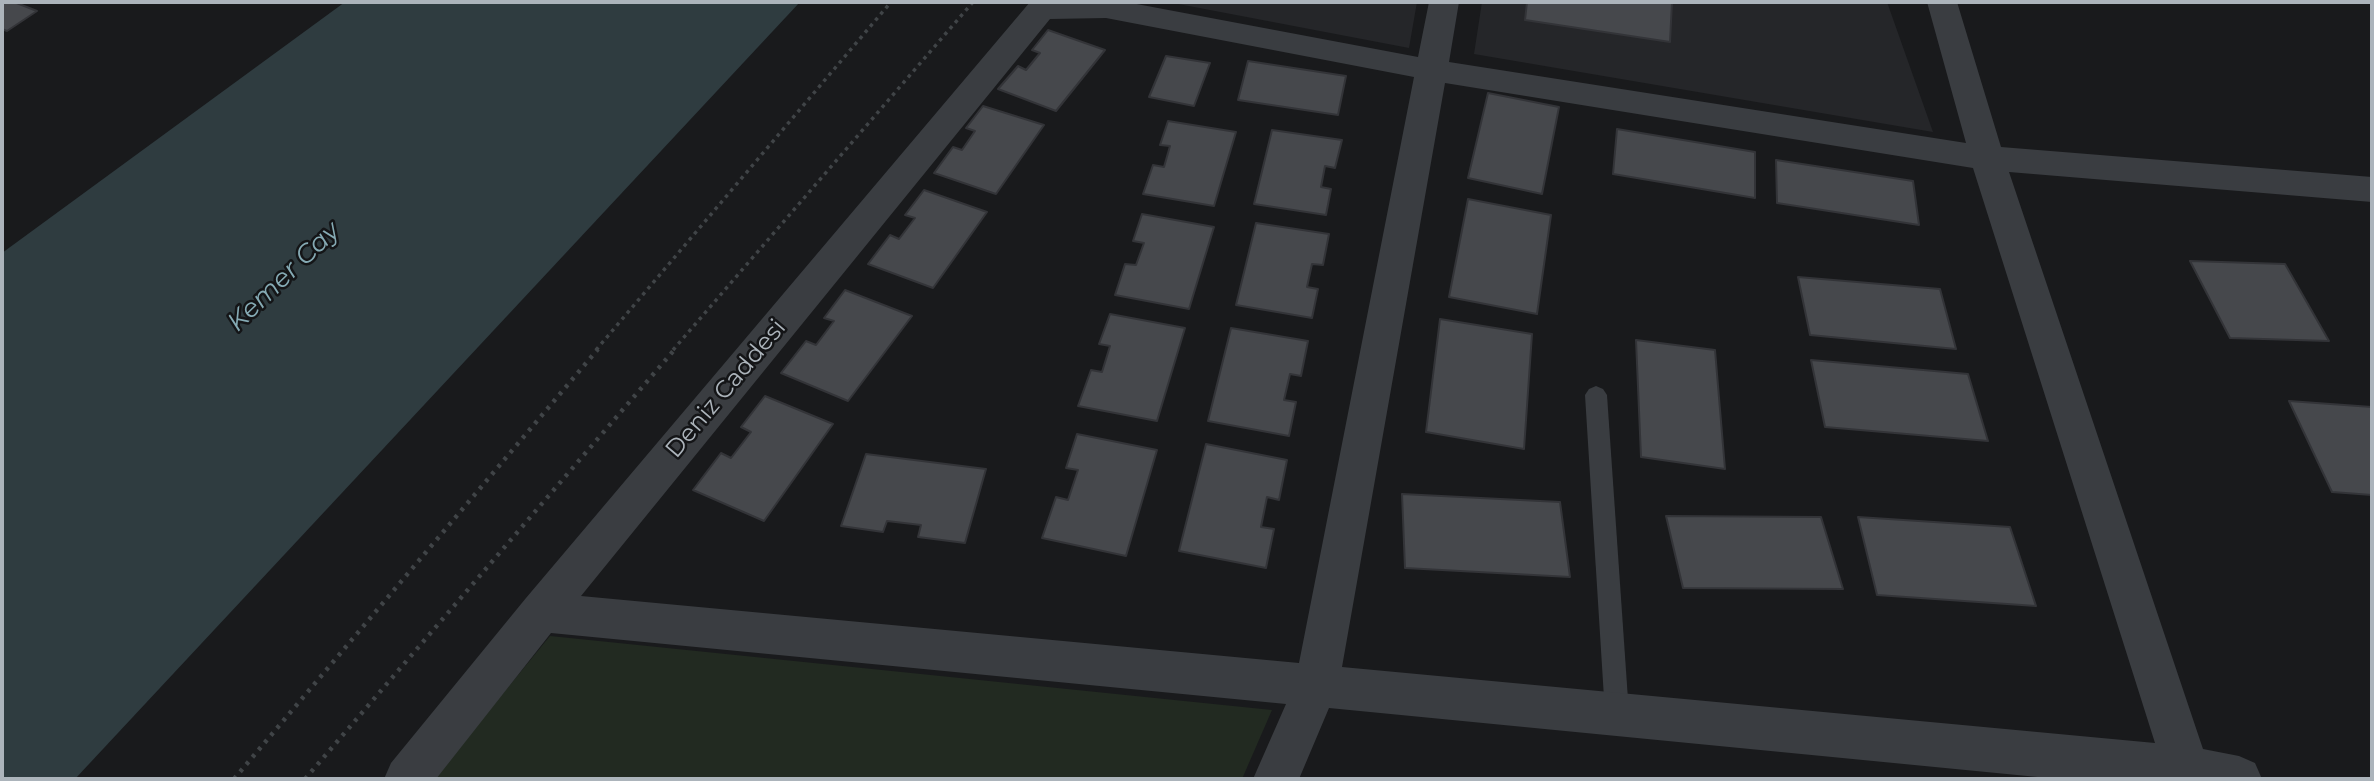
<!DOCTYPE html>
<html>
<head>
<meta charset="utf-8">
<style>
	body { margin:0 }
	#map { position:relative; width:2374px; height:781px; overflow:hidden; background:#191a1c; font-family:Montserrat,sans-serif }
	canvas { display:block }
	.frame { position:absolute; inset:0; border:4px solid #acb4bb; pointer-events:none }
</style>
</head>
<body>
<div id="map">
<canvas width="2374" height="781"></canvas>
<div class="frame"></div>
</div>
<script>
const c = document.querySelector('canvas').getContext('2d');
c.lineJoin = 'round';
function fillPath(path, color) {
  c.fillStyle = color;
  c.fill(path, 'evenodd');
}
function stroke(path, color, width, dash) {
  c.strokeStyle = color;
  c.lineWidth = width;
  c.lineCap = dash ? 'butt' : 'round';
  c.setLineDash(dash || []);
  c.stroke(path);
}
function write(font, color, halo, rows, align = 'center') {
  c.font = font + ' Montserrat,sans-serif';
  c.lineWidth = 5;
  c.setLineDash([]);
  c.textBaseline = 'middle';
  c.strokeStyle = halo;
  c.fillStyle = color;
  for (const [text, x, y, turn = 0] of rows) {
    c.save();
    c.translate(x, y);
    c.rotate((+turn || 0) * Math.PI / 180);
    c.textAlign = isNaN(turn) ? turn : align;
    if (halo) c.strokeText(text, 0, 0);
    c.fillText(text, 0, 0);
    c.restore();
  }
}
fillPath(new Path2D(`
	M1168 2H1417L1409 48Z
	M1482 2H1887L1933 132 1474 54Z`), '#252629');
fillPath(new Path2D(`
	M550 636 1272 710 1242 779H433Z`), '#222a21');
fillPath(new Path2D(`
	M345 2H800L75 779H2V253Z`), '#2f3c40');
const building = new Path2D(`
	M2 2H14L37 11 7 31 2 29Z
	M1527 2H1672L1670 42 1525 20Z
	M1048 30 1105 50 1056 111 998 89 1018 66 1026 70 1040 53 1032 50Z
	M1166 56 1210 63 1194 106 1149 97Z
	M1248 61 1346 76 1338 115 1238 100Z
	M1488 93 1559 107 1542 194 1468 178Z
	M983 106 1044 125 996 194 934 173 953 147 962 150 975 131 966 128Z
	M1168 121 1236 132 1214 206 1143 194 1153 165 1164 167 1170 146 1160 145Z
	M1617 129 1755 152V198L1613 174Z
	M1272 130 1342 140 1335 168 1325 166 1321 187 1331 189 1326 215 1254 204Z
	M1776 160 1913 181 1919 225 1777 203Z
	M924 190 987 212 933 288 868 264 890 235 899 239 915 218 905 215Z
	M1468 199 1551 215 1537 314 1449 297Z
	M1142 214 1214 227 1189 309 1115 295 1125 264 1136 265 1144 243 1133 241Z
	M1256 223 1329 234 1323 265 1312 264 1307 287 1318 289 1312 318 1236 305Z
	M2190 261 2285 264 2329 341 2230 338Z
	M1798 277 1940 289 1956 349 1810 335Z
	M845 290 912 316 848 401 781 373 806 341 816 345 834 321 824 318Z
	M1110 314 1185 328 1157 421 1078 406 1091 370 1102 372 1110 346 1099 344Z
	M1440 319 1532 334 1524 449 1426 432Z
	M1231 328 1308 341 1301 376 1290 374 1284 400 1296 402 1289 436 1208 421Z
	M1636 340 1715 350 1725 469 1641 457Z
	M1811 360 1968 374 1988 441 1825 427Z
	M765 396 833 424 764 521 693 490 721 453 731 458 751 432 741 427Z
	M2289 401 2372 407V495L2332 492Z
	M1077 434 1157 450 1126 556 1042 538 1056 497 1068 500 1078 470 1066 468Z
	M1206 444 1287 460 1279 500 1267 497 1261 527 1274 529 1266 568 1179 551Z
	M866 454 986 469 965 543 918 537 921 525 887 521 883 532 841 526Z
	M1402 494 1560 502 1570 577 1405 568Z
	M1666 516 1821 517 1843 589 1683 588Z
	M1858 517 2010 527 2036 606 1877 595Z`);
fillPath(building, '#46484c');
stroke(building, '#333438', 2);
stroke(new Path2D(`
	M596 350 891 2
	M673 350 973 2`), '#404447', 3.5, [3.5, 4.5]);
stroke(new Path2D(`
	M234 779 598 349
	M305 779 675 349`), '#404447', 4.5, [3.5, 6]);
fillPath(new Path2D(`
	M1596 386 1603 389 1607 395 1629 714 1626 722 1617 726 1608 722 1605 714 1585 395 1589 389Z`), '#3a3d41');
fillPath(new Path2D(`
	M1030 2H1126L1418 57 1429 2H1459L1449 62 1966 143 1927 2H1957L2001 147 2372 177V202L2009 172 2203 749 2239 756 2255 763 2262 779H2058L1329 708 1299 779H1253L1286 704 551 633 436 779H384L391 763 526 598ZM1106 18 1414 77 1299 663 581 596 1050 19ZM1445 83 1973 168 2155 743 1342 667Z`), '#3a3d41');
write('24px', '#acb4bb', '#141517', [
	["Deniz Caddesi",726,389,-50]
]);
write('italic 26px', '#85aab4', '#141517', [
	["Kemer Cay",284,277,-44]
]);
</script>
</body>
</html>
